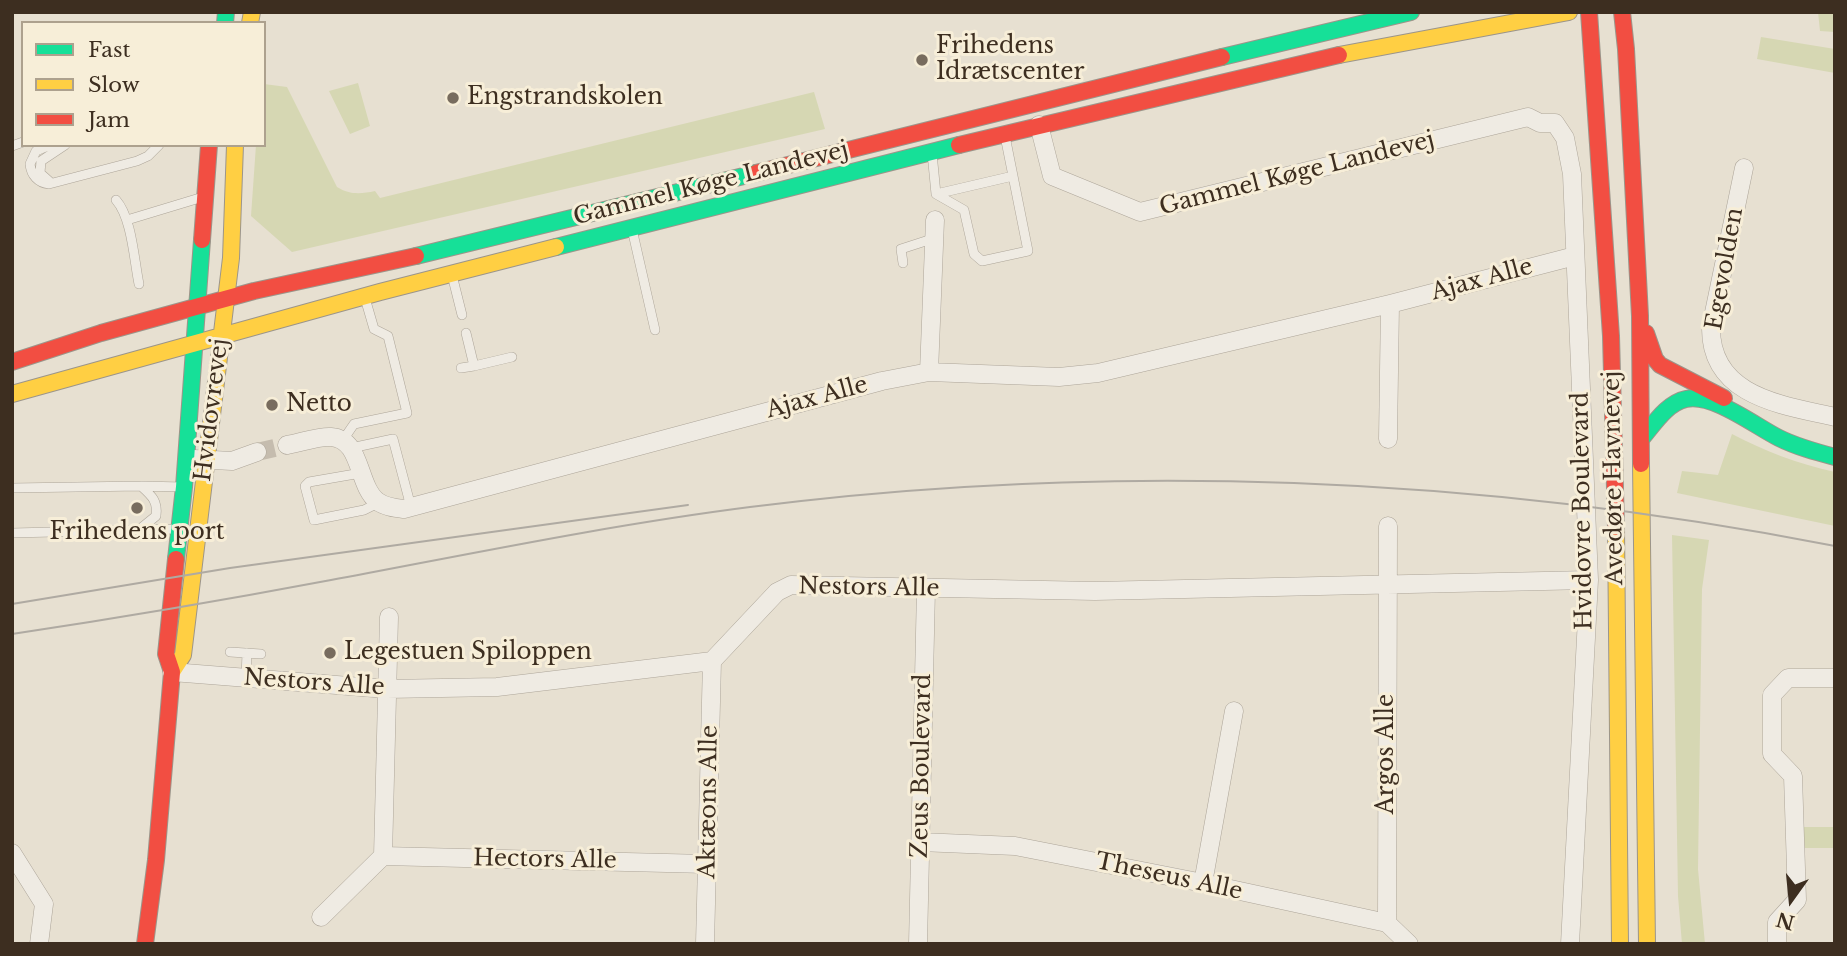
<!DOCTYPE html>
<html>
<head>
<meta charset="utf-8">
<style>
	body { margin:0 }
	#map { position:relative; width:1847px; height:956px; overflow:hidden; background:#e7e0d1; font-family:"Libre Baskerville",serif }
	canvas { display:block }
	.frame { position:absolute; inset:0; border:14px solid #3d2e20; pointer-events:none }
	.legend { position:absolute; left:21px; top:21px; width:245px; height:126px; box-sizing:border-box; background:#f7eed8; border:2px solid #ada18e; margin:0; padding:9px 12px; list-style:none; font-size:21px; color:#3d2e20 }
	.legend li { display:flex; align-items:center; gap:14px; height:35px }
	.legend b { width:35px; border:2px solid #ada18e }
	.north { position:absolute; left:1756px; top:865px; width:70px; height:70px; -webkit-text-stroke:5px #f7eed8; paint-order:stroke; rotate:195deg; font-size:19px; font-weight:700; line-height:28px; text-align:center; color:#3d2e20 }
	.north::after { content:''; display:block; margin:auto; width:24px; height:32px; background:#3d2e20; clip-path:polygon(50% 0,100% 100%,50% 72%,0 100%) }
</style>
</head>
<body>
<div id="map">
<canvas width="1847" height="956"></canvas>
<div class="frame"></div>
<ul class="legend">
<li><b style="height:9px;background:#16e098"></b>Fast</li>
<li><b style="height:9px;background:#ffcf43"></b>Slow</li>
<li><b style="height:9px;background:#f24e42"></b>Jam</li>
</ul>
<div class="north">N</div>
</div>
<script>
const c = document.querySelector('canvas').getContext('2d');
c.lineJoin = 'round';
function fillPath(path, color) {
  c.fillStyle = color;
  c.fill(path, 'evenodd');
}
function stroke(path, color, width, dash) {
  c.strokeStyle = color;
  c.lineWidth = width;
  c.lineCap = dash ? 'butt' : 'round';
  c.setLineDash(dash || []);
  c.stroke(path);
}
function write(font, color, halo, rows, align = 'center') {
  c.font = font + ' "Libre Baskerville",serif';
  c.lineWidth = 6;
  c.setLineDash([]);
  c.textBaseline = 'middle';
  c.strokeStyle = halo;
  c.fillStyle = color;
  for (const [text, x, y, turn = 0] of rows) {
    c.save();
    c.translate(x, y);
    c.rotate((+turn || 0) * Math.PI / 180);
    c.textAlign = isNaN(turn) ? turn : align;
    if (halo) c.strokeText(text, 0, 0);
    c.fillText(text, 0, 0);
    c.restore();
  }
}
fillPath(new Path2D(`
	M1818 12H1835V32L1820 31Z
	M1761 37 1835 49V73L1757 59Z
	M358 83 370 126 350 134 329 91Z
	M264 84 287 87 337 187C350 195 361 194 375 191L380 198 814 92 825 129 292 252 251 216 256 145H264Z
	M1732 434C1765 451 1798 464 1835 472V526L1677 493 1682 471 1718 475Z
	M1672 535 1709 540 1702 589 1698 869 1705 944H1682L1678 896Z
	M1802 827H1835V848H1803Z`), '#d6d7b3');
stroke(new Path2D(`
	M257 452 287 445`), '#c5bcae', 18, [18, 9]);
const lane = new Path2D(`
	M50 145 36 151 30 164C31 175 38 183 49 184L137 161 148 156 159 145
	M12 146 23 142
	M932 153 936 194 1013 176 1005 136
	M49 181 40 173 41 161 65 145
	M936 194 964 210 974 254 982 261 1028 251 1013 176
	M116 200C132 218 134 260 139 284
	M127 220 203 197
	M632 229 655 330
	M903 263 901 249 935 238
	M452 275 462 315
	M466 333 474 366 512 357
	M461 368 474 366
	M343 440 354 424 407 413 388 336 374 329 365 298
	M351 448 393 439 411 507
	M361 473 309 482 305 486 314 520 364 510 378 503
	M12 488 141 486 183 487
	M140 529 156 516C158 501 152 496 141 486
	M12 533 178 529
	M230 652 261 654
	M246 678 247 653`);
const street = new Path2D(`
	M1039 125 1052 176 1140 212 1528 117 1540 123H1555L1565 138 1572 174 1589 580 1570 944
	M1744 168 1711 327C1710 397 1783 405 1835 417
	M929 372 935 220
	M1388 439 1390 304
	M287 445C300 443 318 436 331 437 362 439 357 485 377 501 385 507 395 508 404 509L882 381 929 372 1059 377 1098 373 1390 304 1575 256
	M194 459 232 461 257 452
	M172 672 387 689 497 687 712 661 777 592 791 585 1095 591 1589 580
	M920 842 1015 846 1203 883 1387 923 1409 944
	M12 853 44 904 39 944
	M383 856 707 864
	M1203 883 1234 711
	M321 917 383 856 389 617
	M1387 923 1388 526
	M705 944 712 661
	M918 944 926 589
	M1777 944V922L1797 900 1793 776 1772 754V695L1788 678H1835`);
const fast = new Path2D(`
	M225 23 226 12
	M1222 57 1411 12
	M556 247 959 145
	M416 256 756 173
	M1642 438C1654 424 1667 403 1686 399 1713 393 1755 426 1779 438 1797 447 1816 452 1835 457
	M176 559 184 487 202 240`);
const slow = new Path2D(`
	M250 23 252 12
	M1339 55 1569 12
	M12 394 380 292 556 247
	M1641 464 1647 944
	M1616 527 1620 944
	M172 672 183 655 231 258 235 145`);
const jam = new Path2D(`
	M1589 12 1611 336 1616 527
	M1622 12 1626 49 1640 316 1641 464
	M959 145 1339 55
	M756 173 1222 57
	M202 240 209 145
	M1646 333 1655 359 1660 365 1724 398
	M12 362 101 333 254 291 416 256
	M145 944 156 860 172 672 166 654 176 559`);
stroke(lane, '#ada599', 10);
stroke(street, '#ada599', 19);
stroke(fast, '#9c958a', 18);
stroke(slow, '#9c958a', 18);
stroke(jam, '#9c958a', 18);
stroke(lane, '#efebe3', 9);
stroke(street, '#efebe3', 18);
stroke(fast, '#16e098', 16);
stroke(slow, '#ffcf43', 16);
stroke(jam, '#f24e42', 16);
stroke(new Path2D(`
	M12 604 230 568 688 505
	M12 634C119 618 225 600 331 580 470 554 609 525 750 507 1111 461 1478 476 1835 546`), '#afaaa2', 2);
for (const [x, y, r, color] of [
	[922,60,7,"#786c5e"],
	[453,98,7,"#786c5e"],
	[272,405,7,"#786c5e"],
	[137,508,7,"#786c5e"],
	[330,653,7,"#786c5e"]
]) {
  const dot = new Path2D();
  dot.arc(x, y, r, 0, 2 * Math.PI);
  c.fillStyle = color;
  c.fill(dot);
  stroke(dot, '#f7eed8', 2.5);
}
write('23px', '#3d2e20', '#f7eed8', [
	["Frihedens",936,47],
	["Idrætscenter",936,73],
	["Engstrandskolen",467,98],
	["Netto",286,405],
	["Frihedens port",137,533,"center"],
	["Legestuen Spiloppen",344,653]
], 'left');
write('23px', '#3d2e20', '#f7eed8', [
	["Gammel Køge Landevej",1297,174,-14],
	["Gammel Køge Landevej",711,184,-14],
	["Egevolden",1725,269,-80],
	["Ajax Alle",1482,280,-15],
	["Ajax Alle",817,398,-15],
	["Hvidovrevej",212,410,-83],
	["Avedøre Havnevej",1614,478,-91],
	["Hvidovre Boulevard",1583,511,-91],
	["Nestors Alle",869,588,1],
	["Nestors Alle",314,683,4],
	["Argos Alle",1387,754,-90],
	["Zeus Boulevard",922,766,-89],
	["Aktæons Alle",709,802,-89],
	["Hectors Alle",545,860,1],
	["Theseus Alle",1169,877,12]
]);
</script>
</body>
</html>
